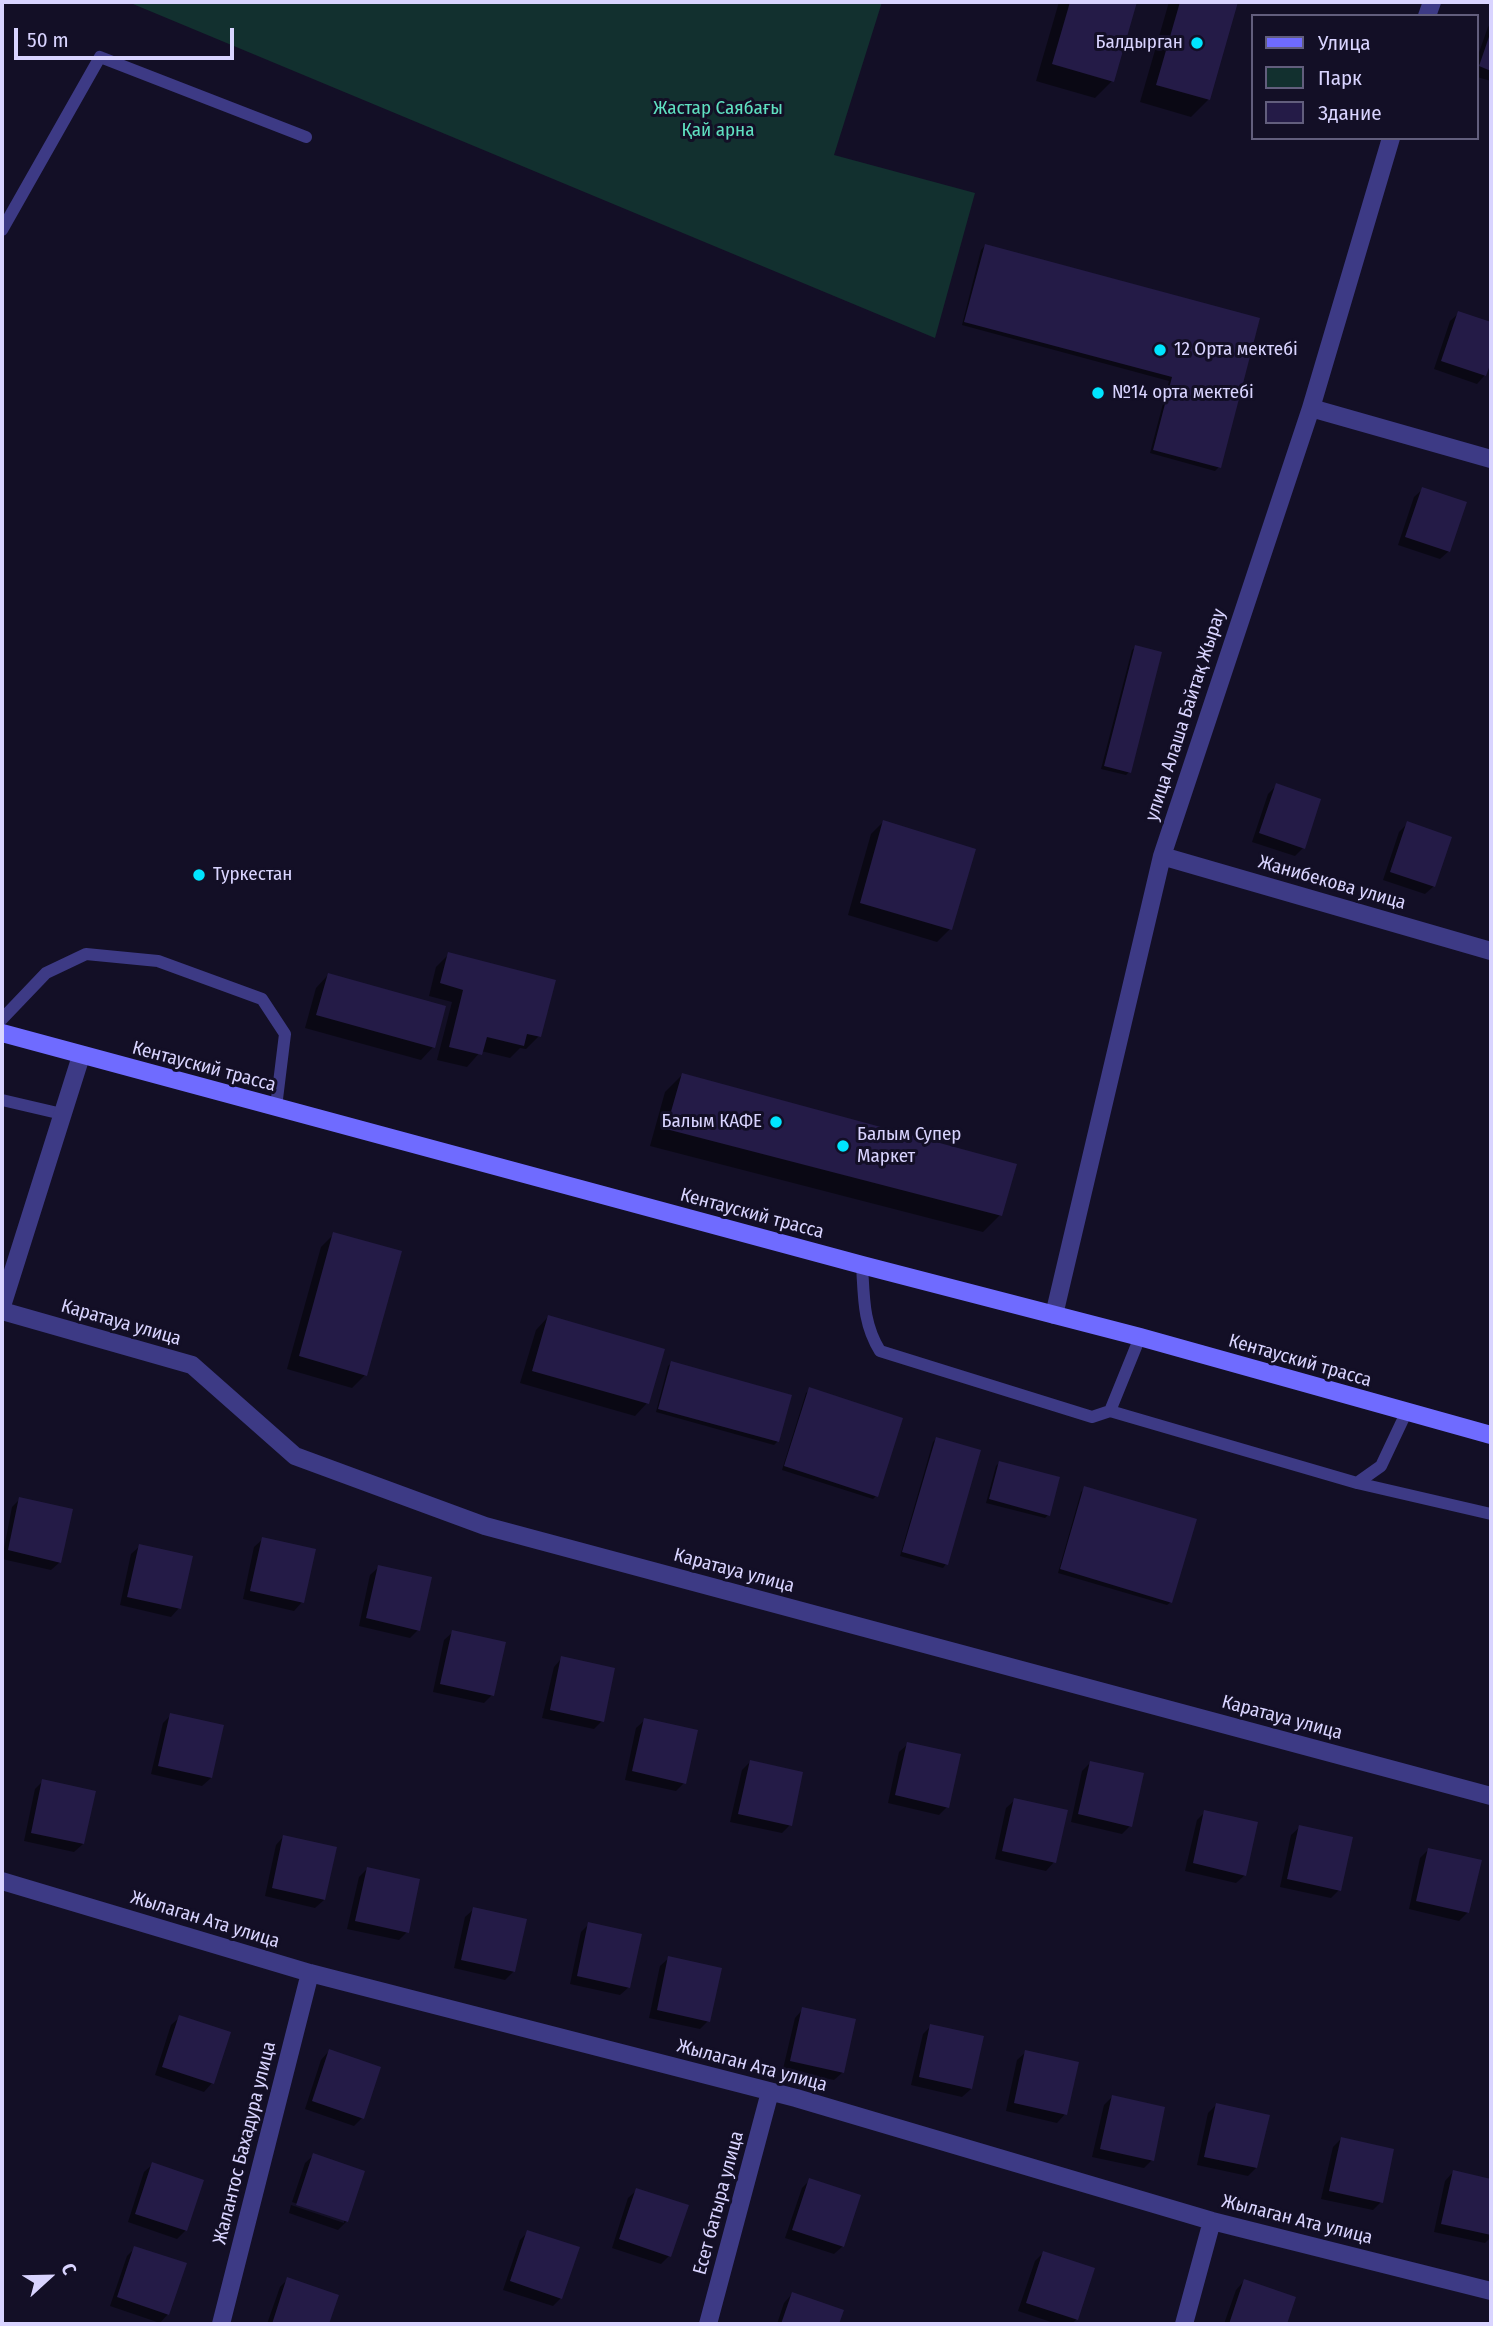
<!DOCTYPE html>
<html>
<head>
<meta charset="utf-8">
<style>
	body { margin:0 }
	#map { position:relative; width:1493px; height:2326px; overflow:hidden; background:#130f26; font-family:"Fira Sans Condensed",sans-serif }
	canvas { display:block }
	.frame { position:absolute; inset:0; border:4px solid #d9d4ff; pointer-events:none }
	.legend { position:absolute; left:1251px; top:14px; width:228px; height:126px; box-sizing:border-box; background:#130f26; border:2px solid #625e7d; margin:0; padding:9px 12px; list-style:none; font-size:21px; color:#d9d4ff }
	.legend li { display:flex; align-items:center; gap:14px; height:35px }
	.legend b { width:35px; border:2px solid #625e7d }
	.north { position:absolute; left:14px; top:2242px; width:70px; height:70px; -webkit-text-stroke:5px #130f26; paint-order:stroke; rotate:68deg; font-size:19px; font-weight:700; line-height:28px; text-align:center; color:#d9d4ff }
	.north::after { content:''; display:block; margin:auto; width:24px; height:32px; background:#d9d4ff; clip-path:polygon(50% 0,100% 100%,50% 72%,0 100%) }
	.scale { position:absolute; left:14px; top:28px; width:220px; height:32px; box-sizing:border-box; border:4px solid #d9d4ff; border-top:0; padding-left:9px; font-size:21px; line-height:24px; white-space:nowrap; color:#d9d4ff; -webkit-text-stroke:5px #130f26; paint-order:stroke }
</style>
</head>
<body>
<div id="map">
<canvas width="1493" height="2326"></canvas>
<div class="frame"></div>
<ul class="legend">
<li><b style="height:9px;background:#6f6bff"></b>Улица</li>
<li><b style="height:19px;background:#12302f"></b>Парк</li>
<li><b style="height:19px;background:#241b47"></b>Здание</li>
</ul>
<div class="north">С</div>
<div class="scale">50 m</div>
</div>
<script>
const c = document.querySelector('canvas').getContext('2d');
c.lineJoin = 'round';
function fillPath(path, color) {
  c.fillStyle = color;
  c.fill(path, 'evenodd');
}
function stroke(path, color, width, dash) {
  c.strokeStyle = color;
  c.lineWidth = width;
  c.lineCap = dash ? 'butt' : 'round';
  c.setLineDash(dash || []);
  c.stroke(path);
}
function write(font, color, halo, rows, align = 'center') {
  c.font = font + ' "Fira Sans Condensed",sans-serif';
  c.lineWidth = 6;
  c.setLineDash([]);
  c.textBaseline = 'middle';
  c.strokeStyle = halo;
  c.fillStyle = color;
  for (const [text, x, y, turn = 0] of rows) {
    c.save();
    c.translate(x, y);
    c.rotate((+turn || 0) * Math.PI / 180);
    c.textAlign = isNaN(turn) ? turn : align;
    if (halo) c.strokeText(text, 0, 0);
    c.fillText(text, 0, 0);
    c.restore();
  }
}
fillPath(new Path2D(`
	M134 2H882L834 155 975 193 935 338 133 4Z`), '#12302f');
fillPath(new Path2D(`
	M1059 2H1135L1112 81 1095 98 1036 81Z
	M1169 2H1236L1208 100 1191 117 1140 102Z
	M1491 23V81L1477 77V58L1488 27Z
	M985 246 1258 319 1219 467 1215 471 1150 453 1169 381 962 325 981 250Z
	M1459 313 1491 324V357L1485 375 1477 384 1434 369 1450 321Z
	M1423 489 1449 551 1440 559 1398 545 1414 497Z
	M1136 647 1129 772 1126 775 1101 769 1132 650Z
	M1277 785 1303 848 1295 856 1252 842 1268 794Z
	M883 822 950 929 937 942 848 915 871 834Z
	M1408 823 1434 886 1425 894 1383 880 1399 832Z
	M449 954 539 1036 526 1049 520 1048 510 1058 481 1051 467 1067 437 1060 452 1002 429 996 436 967Z
	M328 975 433 1047 421 1060 305 1028 316 988Z
	M682 1075 1000 1215 983 1232 650 1146 665 1092Z
	M334 1234 365 1375 352 1388 287 1369 321 1247Z
	M548 1317 647 1403 635 1416 520 1383 536 1330Z
	M672 1363 790 1396 777 1442 774 1445 656 1412 668 1366Z
	M810 1389 876 1496 873 1499 782 1470 806 1393Z
	M936 1439 946 1564 943 1568 900 1556 933 1442Z
	M999 1463 1048 1515 1045 1518 986 1503 996 1466Z
	M1085 1488 1171 1602 1167 1605 1058 1573 1081 1492Z
	M20 1499 60 1562 51 1570 2 1559 12 1507Z
	M263 1539 302 1602 294 1611 243 1599 254 1547Z
	M140 1546 179 1608 171 1617 120 1605 131 1554Z
	M379 1567 418 1630 410 1638 359 1626 370 1575Z
	M453 1632 492 1695 484 1703 433 1692 444 1640Z
	M562 1658 602 1721 594 1729 542 1718 554 1667Z
	M171 1715 211 1778 202 1786 151 1774 163 1723Z
	M645 1720 684 1783 676 1791 625 1780 636 1728Z
	M908 1744 947 1807 939 1815 888 1803 899 1752Z
	M750 1762 790 1825 782 1833 730 1822 742 1770Z
	M1090 1763 1130 1826 1122 1834 1071 1822 1082 1771Z
	M43 1781 83 1844 74 1852 24 1841 35 1789Z
	M1015 1800 1054 1862 1046 1871 995 1859 1006 1808Z
	M1205 1812 1245 1875 1236 1883 1185 1871 1197 1820Z
	M1300 1827 1339 1890 1331 1898 1280 1887 1291 1835Z
	M284 1836 324 1900 315 1908 265 1896 276 1845Z
	M1428 1850 1468 1912 1459 1921 1409 1909 1420 1858Z
	M367 1869 407 1932 399 1940 347 1929 359 1877Z
	M474 1909 514 1971 505 1980 454 1968 465 1917Z
	M589 1924 629 1987 620 1995 570 1984 581 1932Z
	M669 1958 708 2021 700 2029 649 2018 660 1966Z
	M803 2009 843 2072 834 2080 783 2069 795 2018Z
	M180 2017 212 2083 204 2092 155 2075 171 2025Z
	M931 2026 971 2089 962 2097 911 2085 923 2034Z
	M329 2051 362 2118 354 2126 305 2109 321 2060Z
	M1026 2052 1065 2114 1057 2123 1006 2111 1017 2060Z
	M1112 2097 1152 2160 1144 2168 1092 2157 1104 2105Z
	M1216 2105 1256 2168 1248 2176 1197 2165 1208 2113Z
	M1341 2139 1381 2202 1373 2210 1321 2199 1333 2147Z
	M314 2155 347 2221 338 2230 289 2213 291 2205 344 2223V2219L292 2202 305 2163Z
	M153 2164 186 2230 177 2239 128 2222 144 2172Z
	M1453 2172 1491 2181V2237L1485 2243 1434 2232 1445 2181Z
	M810 2180 843 2246 834 2254 785 2238 802 2188Z
	M637 2190 669 2256 661 2264 612 2248 628 2198Z
	M528 2232 561 2298 553 2306 503 2290 520 2240Z
	M135 2248 168 2314 160 2323 110 2306 127 2256Z
	M1043 2253 1093 2269 1076 2320 1071 2324H1057L1018 2311 1035 2261Z
	M288 2279 337 2296 328 2324H267L280 2287Z
	M1244 2281 1294 2298 1285 2324H1224L1236 2290Z
	M792 2294 842 2311 837 2324H777L784 2303Z`), '#0007');
fillPath(new Path2D(`
	M1070 2H1137L1114 82 1052 64Z
	M1180 2H1238L1210 100 1156 85Z
	M1491 31V71L1479 66Z
	M985 244 1260 318 1221 468 1153 450 1172 377 964 322Z
	M1458 311 1491 322V362L1486 376 1441 361Z
	M1422 487 1467 502 1450 552 1405 537Z
	M1135 645 1162 652 1131 773 1104 766Z
	M1276 783 1321 799 1305 849 1259 833Z
	M883 820 976 849 952 930 860 903Z
	M1407 821 1452 837 1435 887 1390 872Z
	M448 952 556 980 541 1037 527 1034 524 1046 487 1037 482 1055 449 1047 463 990 440 983Z
	M328 973 446 1006 435 1048 316 1015Z
	M682 1073 1017 1164 1002 1216 666 1129Z
	M333 1232 402 1251 367 1376 299 1356Z
	M548 1315 665 1349 649 1404 532 1371Z
	M671 1361 792 1395 779 1442 658 1409Z
	M809 1387 903 1418 878 1497 784 1466Z
	M936 1437 981 1450 948 1565 902 1552Z
	M999 1461 1060 1477 1050 1516 989 1499Z
	M1084 1486 1197 1519 1172 1603 1060 1569Z
	M19 1497 73 1509 61 1563 8 1550Z
	M262 1537 316 1549 304 1603 250 1591Z
	M139 1544 193 1556 181 1609 127 1597Z
	M378 1565 432 1577 420 1631 366 1618Z
	M452 1630 506 1642 494 1696 440 1684Z
	M561 1656 615 1668 604 1722 550 1710Z
	M170 1713 224 1725 212 1778 158 1766Z
	M644 1718 698 1730 686 1784 632 1771Z
	M907 1742 961 1754 949 1808 895 1795Z
	M750 1760 803 1772 792 1826 738 1814Z
	M1090 1761 1144 1773 1132 1827 1078 1814Z
	M42 1779 96 1791 84 1844 31 1833Z
	M1014 1798 1068 1810 1056 1863 1002 1851Z
	M1204 1810 1258 1822 1246 1876 1193 1863Z
	M1299 1825 1353 1837 1341 1891 1287 1879Z
	M283 1835 337 1847 325 1900 272 1888Z
	M1428 1848 1482 1860 1469 1913 1416 1901Z
	M367 1867 420 1879 409 1933 355 1921Z
	M473 1907 527 1919 515 1972 461 1960Z
	M588 1922 642 1934 630 1988 577 1976Z
	M668 1956 722 1968 710 2022 657 2010Z
	M802 2007 856 2019 844 2073 790 2061Z
	M179 2015 231 2032 214 2084 162 2067Z
	M930 2024 984 2036 972 2089 919 2077Z
	M329 2049 381 2067 364 2119 312 2101Z
	M1025 2050 1079 2062 1067 2115 1014 2103Z
	M1112 2095 1165 2107 1154 2161 1100 2149Z
	M1216 2103 1270 2115 1257 2168 1204 2157Z
	M1341 2137 1394 2149 1383 2203 1329 2191Z
	M313 2153 365 2171 348 2222 296 2205Z
	M152 2162 204 2180 187 2231 135 2214Z
	M1453 2170 1491 2179V2235L1441 2224Z
	M809 2178 861 2195 844 2247 792 2230Z
	M636 2188 689 2205 671 2257 619 2239Z
	M527 2230 580 2247 562 2299 510 2281Z
	M134 2246 187 2263 169 2315 117 2297Z
	M1043 2251 1095 2268 1078 2320 1026 2303Z
	M287 2277 339 2295 329 2324H272Z
	M1244 2279 1296 2297 1287 2324H1229Z
	M792 2292 844 2310 839 2324H781Z`), '#241b47');
stroke(new Path2D(`
	M2 230 100 57 306 137
	M2 1019 46 973 86 954 158 961 262 999 285 1034 276 1107
	M2 1100 62 1114
	M862 1265C864 1297 863 1324 880 1351L1092 1417 1110 1411 1140 1337
	M1110 1411 1357 1483 1491 1514
	M1357 1483 1381 1466 1406 1413`), '#3d3a85', 12);
stroke(new Path2D(`
	M1427 16 1432 2
	M1311 408 1491 459
	M1162 856 1491 951
	M2 1306 81 1056
	M2 1311 192 1365 295 1456 485 1526 1491 1796
	M1054 1315 1162 856 1311 408 1391 138
	M2 1881 310 1973 796 2098 1212 2221 1491 2291
	M221 2324 310 1973
	M708 2324 770 2092
	M1184 2324 1212 2221`), '#3d3a85', 18);
stroke(new Path2D(`
	M2 1033 862 1265 1140 1337 1491 1435`), '#6f6bff', 18);
for (const [x, y, r, color] of [
	[1197,43,7,"#00e5ff"],
	[1160,350,7,"#00e5ff"],
	[1098,393,7,"#00e5ff"],
	[199,875,7,"#00e5ff"],
	[776,1122,7,"#00e5ff"],
	[843,1146,7,"#00e5ff"]
]) {
  const dot = new Path2D();
  dot.arc(x, y, r, 0, 2 * Math.PI);
  c.fillStyle = color;
  c.fill(dot);
  stroke(dot, '#130f26', 2.5);
}
write('19px', '#d9d4ff', '#130f26', [
	["Балдырган",1183,43,"right"],
	["12 Орта мектебі",1174,350],
	["№14 орта мектебі",1112,393],
	["Туркестан",213,875],
	["Балым КАФЕ",762,1122,"right"],
	["Балым Супер",857,1135],
	["Маркет",857,1157]
], 'left');
write('19px', '#5fe0c0', '#130f26', [
	["Жастар Саябағы",718,109],
	["Қай арна",718,131]
]);
write('19px', '#d9d4ff', '#130f26', [
	["улица Алаша Байтақ Жырау",1186,715,-72],
	["Жанибекова улица",1332,883,16],
	["Кентауский трасса",204,1067,15],
	["Кентауский трасса",752,1214,15],
	["Каратауа улица",121,1323,16],
	["Кентауский трасса",1300,1361,16],
	["Каратауа улица",734,1571,15],
	["Каратауа улица",1282,1718,15],
	["Жылаган Ата улица",205,1920,17],
	["Жылаган Ата улица",752,2066,15],
	["Жалантос Бахадура улица",245,2143,-76],
	["Есет батыра улица",719,2203,-75],
	["Жылаган Ата улица",1297,2220,14]
]);
</script>
</body>
</html>
